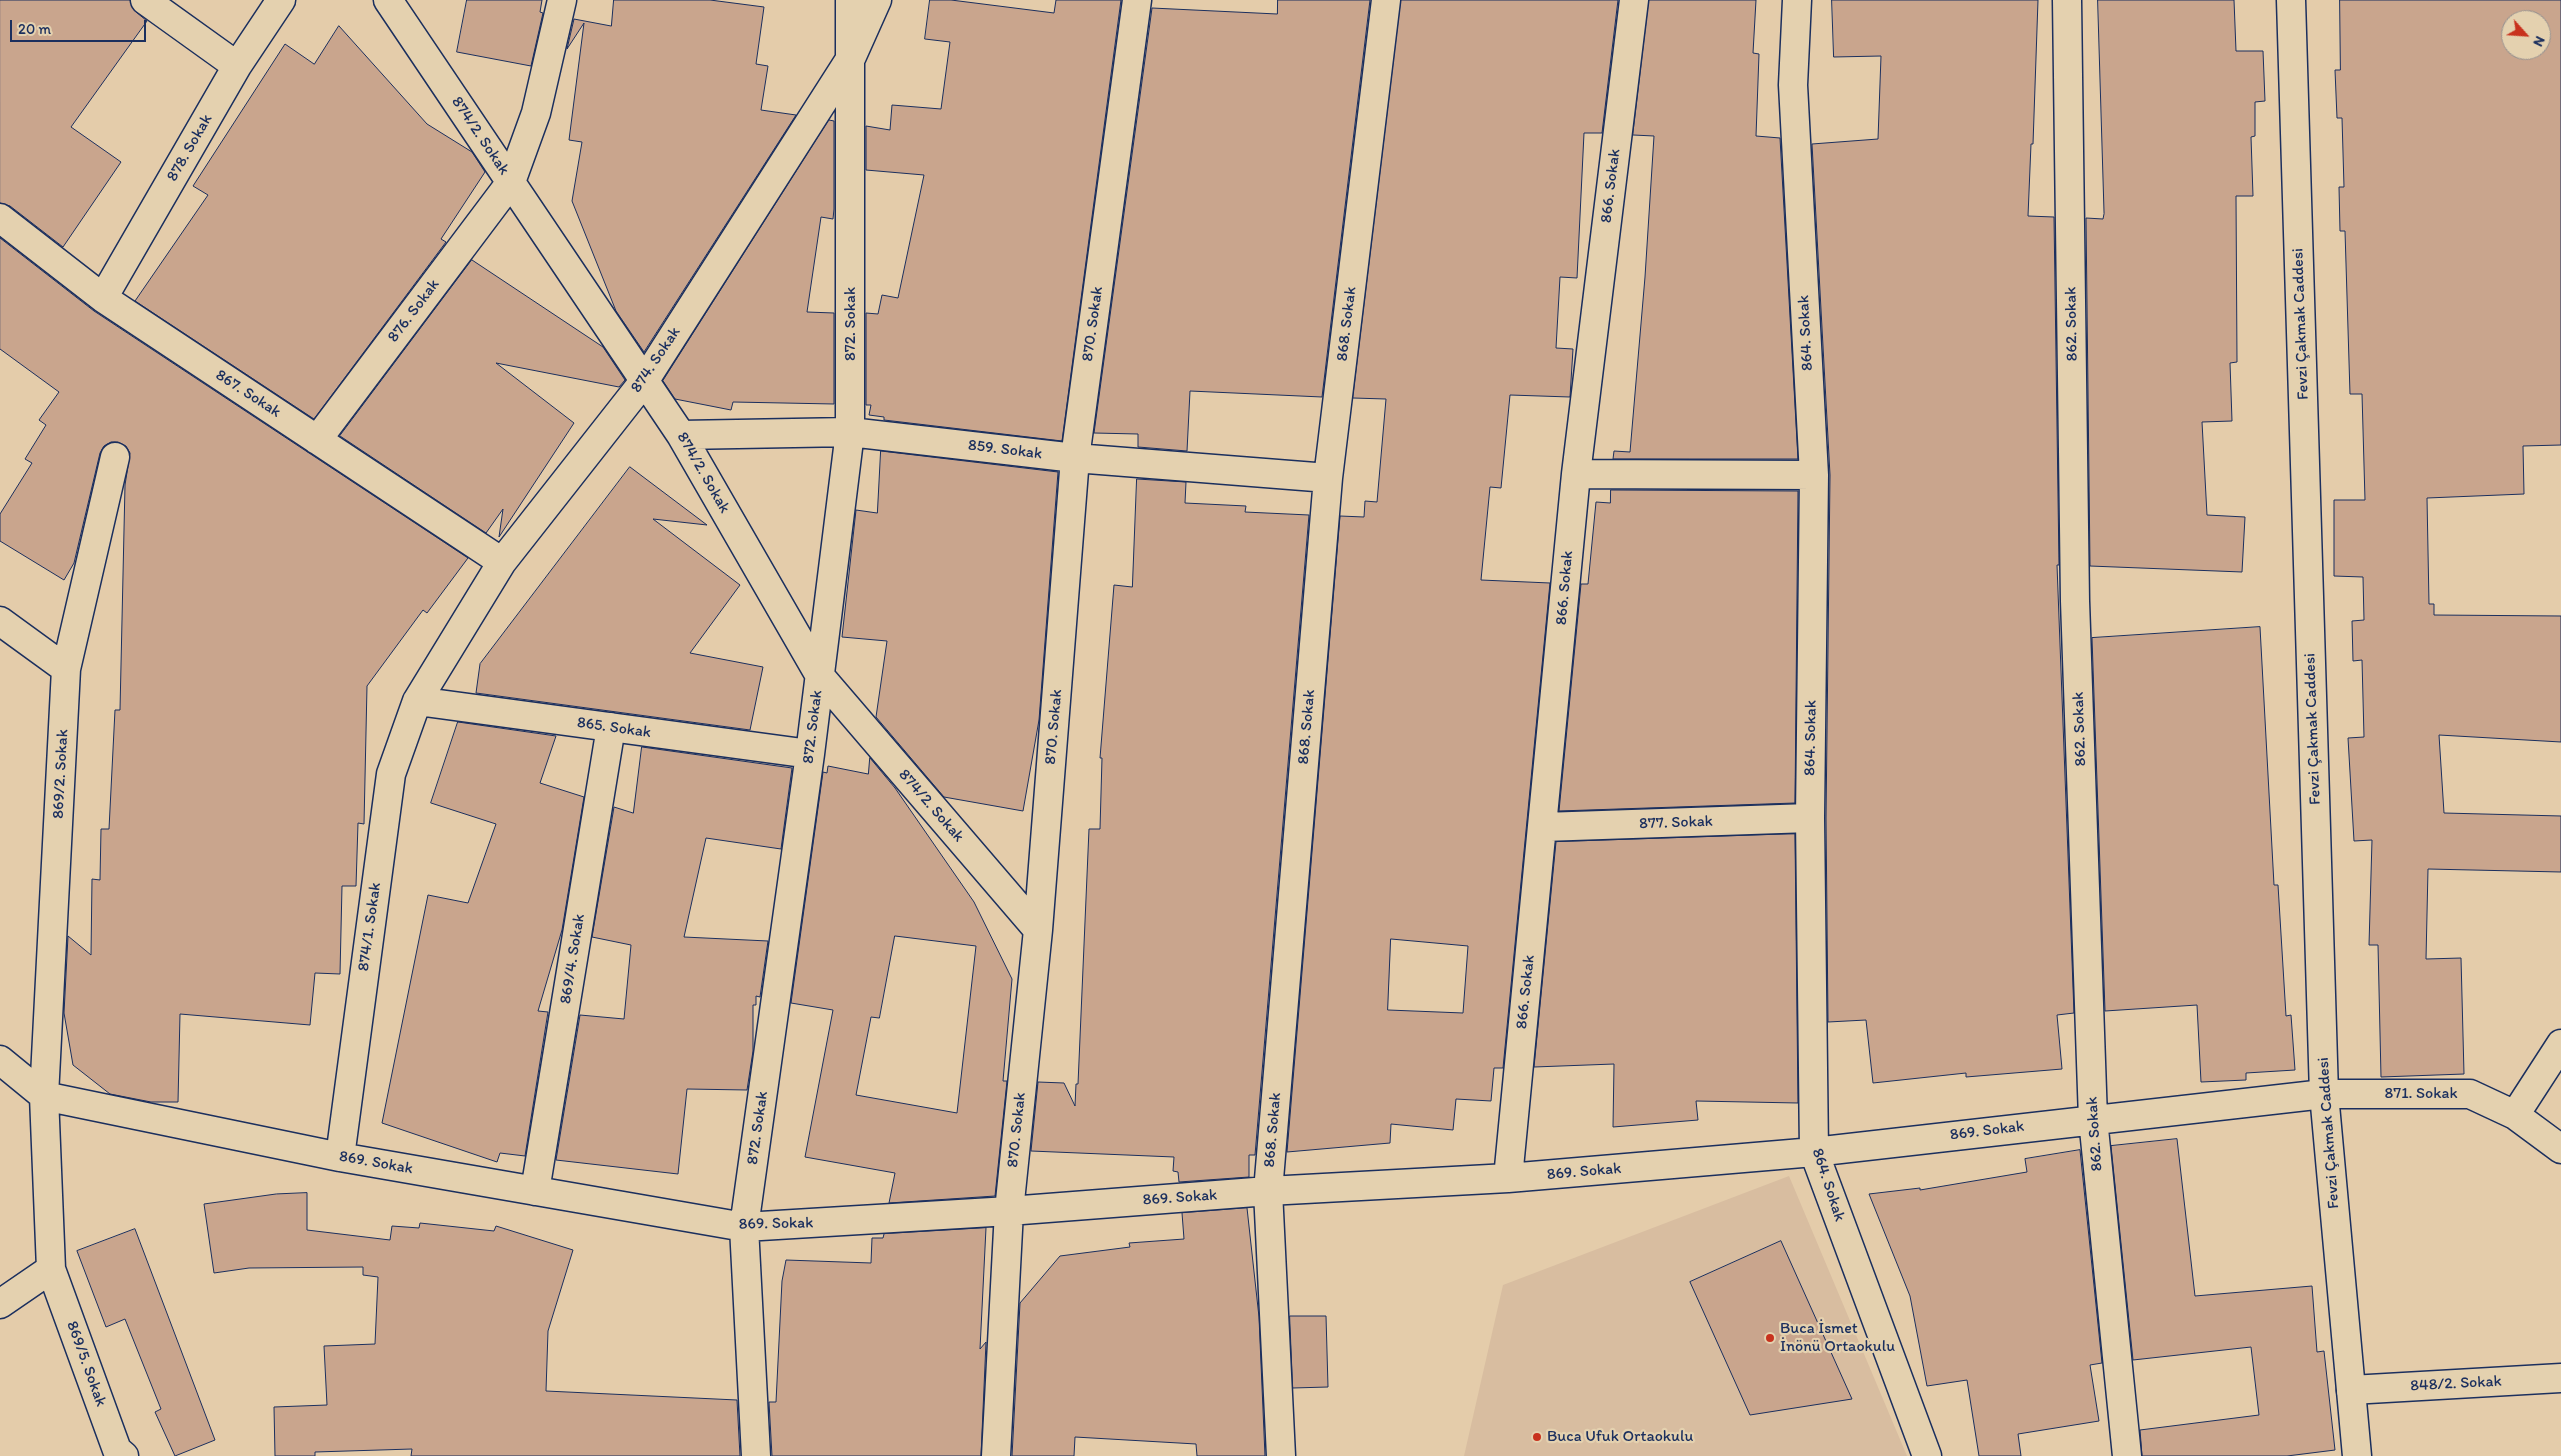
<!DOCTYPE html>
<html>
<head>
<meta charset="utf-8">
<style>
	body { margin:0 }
	#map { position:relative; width:2561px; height:1456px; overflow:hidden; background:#e4ccaa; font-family:Itim,sans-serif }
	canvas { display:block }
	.north { position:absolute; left:2501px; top:10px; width:50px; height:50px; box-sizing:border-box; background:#e4d1af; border:1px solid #94908f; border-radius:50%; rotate:116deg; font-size:14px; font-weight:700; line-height:20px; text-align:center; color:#1b2f5e }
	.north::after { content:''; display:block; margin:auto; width:18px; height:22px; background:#c8321e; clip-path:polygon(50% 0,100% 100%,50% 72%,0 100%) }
	.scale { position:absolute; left:10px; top:20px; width:136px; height:22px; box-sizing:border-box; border:2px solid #1b2f5e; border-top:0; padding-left:6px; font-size:15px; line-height:18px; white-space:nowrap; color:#1b2f5e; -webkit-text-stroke:4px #e4d1af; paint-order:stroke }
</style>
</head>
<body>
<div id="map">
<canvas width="2561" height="1456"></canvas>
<div class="north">N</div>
<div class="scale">20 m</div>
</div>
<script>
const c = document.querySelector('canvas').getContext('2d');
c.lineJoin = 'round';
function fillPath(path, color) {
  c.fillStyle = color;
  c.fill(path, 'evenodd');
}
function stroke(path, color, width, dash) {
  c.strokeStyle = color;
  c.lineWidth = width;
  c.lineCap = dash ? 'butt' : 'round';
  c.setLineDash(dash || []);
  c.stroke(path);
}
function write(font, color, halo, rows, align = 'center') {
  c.font = font + ' Itim,sans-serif';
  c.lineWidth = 4.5;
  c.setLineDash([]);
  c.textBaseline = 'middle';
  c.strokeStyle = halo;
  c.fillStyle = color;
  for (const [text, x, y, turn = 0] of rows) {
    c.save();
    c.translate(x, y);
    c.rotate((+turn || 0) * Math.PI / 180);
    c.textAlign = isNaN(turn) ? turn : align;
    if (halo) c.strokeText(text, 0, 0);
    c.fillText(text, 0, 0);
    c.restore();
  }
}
fillPath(new Path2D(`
	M1789 1176 1907 1456H1464L1503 1285Z`), '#d8bda0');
const building = new Path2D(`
	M0 0H130L136 12 147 21 71 127 121 162 63 247 10 206 0 203Z
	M467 0H542L540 12 543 13 531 66 457 52Z
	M614 0H710L764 7 756 64 768 66 761 110 796 115 644 352 616 311 572 201 582 142 569 140 584 23 567 49 574 19 611 26Z
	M930 0H951L1054 13 1056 0H1121L1062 441 884 420V417L869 415 871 405H866V313L878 314 882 295 898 298 924 175 866 170V126L890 130 892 105 941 109 950 42 925 39Z
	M1278 0H1370L1322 397 1190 391 1187 451 1138 447V434L1094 433 1152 8 1277 14Z
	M1401 0H1618L1602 133H1584L1577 278 1560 277 1556 348 1573 349 1570 397 1510 395 1501 488 1490 487 1481 580 1550 583 1503 1068H1494L1491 1101 1456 1099 1453 1130 1391 1124 1390 1143 1287 1152 1340 516 1364 517 1365 501 1377 502 1386 399 1353 398ZM1391 939 1468 946 1463 1013 1388 1010Z
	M1649 0H1756L1753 53 1759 54 1756 136 1780 138 1798 459H1613L1614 451 1630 452 1645 277 1654 136 1633 135Z
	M1832 0H2038L2033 144H2031L2028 216 2054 217 2059 565H2057L2074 1013 2057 1015 2062 1069 1966 1077V1073L1873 1083 1866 1020 1828 1022 1826 818 1830 475 1812 144 1878 139 1881 56 1834 57Z
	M2098 0H2234L2236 51H2263L2265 101 2255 102V136L2251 137 2253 196H2236L2237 362 2230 363 2232 421 2202 422 2207 515 2245 517 2242 572 2090 566 2086 218 2103 219 2104 214Z
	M2340 0H2561V445L2523 446 2524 494 2427 498 2429 604H2434V615L2561 616V742L2439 735 2444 813 2561 816V872L2428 869 2426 959 2461 958 2464 1074 2381 1077 2378 945H2369L2372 840 2354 841 2348 738 2364 737 2362 660 2353 661 2352 621 2364 620 2363 577 2334 576V500H2365L2362 394H2350L2345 231H2340L2339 187H2344L2342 118H2337L2335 70H2340ZM2511 20H2541V50H2511Z
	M339 26 427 124 472 152 485 172 441 239 446 242 314 419 135 301 208 195 193 186 285 44 314 64Z
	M829 120 834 121V209L833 219 821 217 807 312 834 313V404L733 402 731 410 675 399 663 381Z
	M0 238 94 311 468 558 427 613 423 610 367 686 364 824 358 823 356 886H342L340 974 315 973 310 1025 180 1014 178 1102H151L110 1094 73 1065 64 1013 68 936 91 955 92 879 100 880 101 829H109L115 710H120L125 485 130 453 126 446 118 442H111L104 446 100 453 74 563 64 580 0 541V514L32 463 25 459 46 425 39 420 59 392 0 349Z
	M472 260 603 347 625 380 619 387 496 363 574 423 499 537 503 509 486 533 340 436Z
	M881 451 1058 472 1039 720 1023 811 944 797 876 717 887 641 842 637 856 510 877 513Z
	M630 467 707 525 653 519 740 585 690 653 763 667 750 730 476 693 480 664Z
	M1137 479 1186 482 1185 503 1246 506 1245 512 1309 515 1255 1155H1249V1177L1179 1182 1178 1172 1173 1171 1174 1157 1031 1151 1038 1082 1064 1083 1075 1106 1076 1084H1078L1089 829H1100L1102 758H1100L1114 585 1132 587Z
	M1611 490 1798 491 1795 803 1559 811 1581 584H1588L1596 502 1610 503Z
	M2260 627 2274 885H2278L2286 1016 2291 1015 2295 1070 2246 1073V1080L2201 1082 2197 1005 2105 1011 2092 638Z
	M458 722 556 736 540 783 584 797 562 930 538 1011 548 1012 525 1156 500 1153 497 1162 382 1123 428 895 468 903 496 824 431 803Z
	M642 747 792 768 781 849 706 838 684 937 768 941 760 997 756 996V1005H753V1051L747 1090 687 1089 678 1174 556 1160 580 1015 624 1019 631 945 592 937 614 807 633 813Z
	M870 758 895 788 974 902 1012 979 1003 1081H1007L995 1196 889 1203 895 1173 805 1157 833 1010 791 1003 823 772 827 773 828 766 868 774ZM895 936 976 946 957 1113 856 1095 871 1017 879 1018Z
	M1795 834 1798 1103 1696 1101 1698 1120 1613 1127 1614 1064 1534 1067 1556 842Z
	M2177 1139 2195 1296 2312 1286 2317 1352 2324 1351 2335 1450 2287 1456H2142L2140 1430 2259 1415 2251 1347 2133 1360 2111 1146Z
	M2080 1150 2102 1363 2090 1365 2099 1421 2018 1434 2021 1456H1979L1967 1380 1927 1386 1910 1296 1869 1194 1920 1188V1190L2027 1172 2025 1159Z
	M307 1193V1230L390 1240 392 1226 419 1228 420 1223 494 1231 496 1226 573 1250 548 1331 546 1391 737 1400 740 1456H411L412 1449 315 1452V1456H275L274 1407 327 1405 324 1346 375 1344 378 1277 363 1275V1267L249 1268 214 1273 204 1204 276 1194Z
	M1247 1208 1259 1317 1265 1456H1197L1196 1444 1075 1437 1074 1456H1012L1020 1303 1060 1256 1130 1247 1129 1243 1184 1239 1182 1213Z
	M986 1228 980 1349 986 1342 981 1456H772L769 1402H776L782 1281 786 1260 871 1263 872 1238H883L884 1234Z
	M135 1229 215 1440 175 1456 155 1412 161 1409 125 1319 106 1327 77 1251Z
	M1781 1241 1852 1399 1750 1415 1690 1282Z
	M1290 1316H1326L1328 1387 1293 1388Z`);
fillPath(building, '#c9a58d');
stroke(building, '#1b2f5e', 1);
const minor = new Path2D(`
	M145 0 237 66
	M388 0 681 435 820 676 1038 930
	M1797 0 1793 85 1814 475 1810 818 1814 1152 1927 1456
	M2067 0 2075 601 2093 1119 2127 1456
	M0 218 103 298 502 562
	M103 298 237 66 281 0
	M681 435 850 432 1075 458 1328 478
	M317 440 511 182 536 113 562 0
	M115 457 66 669 44 1096 51 1269 117 1450 124 1456
	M1576 474 1814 475
	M0 621 66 669
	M417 701 810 754
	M1543 827 1810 818
	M0 1060 44 1096 340 1157 744 1227 1009 1211 1268 1191 1508 1178 1814 1152 2324 1094H2470L2515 1115 2561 1149
	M2515 1115 2561 1044
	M340 1157 391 774 417 701 502 562 645 380 852 56 877 0
	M1508 1178 1576 474 1634 0
	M535 1191 611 727
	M0 1304 51 1269
	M2351 1390 2561 1378
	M756 1456 744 1227 810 754 850 432V0
	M996 1456 1009 1211 1038 930 1075 458 1137 0
	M1281 1456 1268 1191 1328 478 1386 0`);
const secondary = new Path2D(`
	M2291 0 2324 1094 2357 1456`);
stroke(minor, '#1b2f5e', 31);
stroke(secondary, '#1b2f5e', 31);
stroke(minor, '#e4d1af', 28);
stroke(secondary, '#e4d1af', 28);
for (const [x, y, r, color] of [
	[1770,1338,5,"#c8321e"],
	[1537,1437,5,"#c8321e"]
]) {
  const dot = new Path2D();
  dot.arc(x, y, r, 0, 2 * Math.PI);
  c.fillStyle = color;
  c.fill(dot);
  stroke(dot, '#e4d1af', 2);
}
write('16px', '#1b2f5e', '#e4d1af', [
	["874/2. Sokak",480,136,56],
	["878. Sokak",190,148,-60],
	["866. Sokak",1611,186,-83],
	["876. Sokak",414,311,-53],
	["872. Sokak",851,324,-90],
	["870. Sokak",1093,324,-82],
	["868. Sokak",1347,324,-83],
	["862. Sokak",2072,324,-91],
	["Fevzi Çakmak Caddesi",2301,324,-92],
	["864. Sokak",1806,333,-93],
	["874. Sokak",656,360,-56],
	["867. Sokak",248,394,33],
	["859. Sokak",1005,450,7],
	["874/2. Sokak",703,473,60],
	["866. Sokak",1565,588,-85],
	["872. Sokak",813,727,-83],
	["870. Sokak",1054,727,-85],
	["868. Sokak",1307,727,-85],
	["865. Sokak",614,728,8],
	["862. Sokak",2080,729,-92],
	["Fevzi Çakmak Caddesi",2313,729,-92],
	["864. Sokak",1811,738,-89],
	["869/2. Sokak",61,774,-87],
	["874/2. Sokak",931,806,49],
	["877. Sokak",1676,823,-2],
	["874/1. Sokak",370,927,-82],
	["869/4. Sokak",573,959,-81],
	["866. Sokak",1526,992,-84],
	["871. Sokak",2421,1094],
	["872. Sokak",758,1128,-82],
	["870. Sokak",1017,1130,-84],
	["868. Sokak",1273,1130,-85],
	["869. Sokak",1987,1131,-7],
	["Fevzi Çakmak Caddesi",2329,1133,-94],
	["862. Sokak",2095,1134,-94],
	["869. Sokak",376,1163,10],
	["869. Sokak",1584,1172,-5],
	["864. Sokak",1828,1185,72],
	["869. Sokak",1180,1198,-4],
	["869. Sokak",776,1224,-1],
	["869/5. Sokak",86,1364,70],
	["848/2. Sokak",2456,1384,-3]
]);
write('16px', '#1b2f5e', '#e4d1af', [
	["Buca İsmet",1780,1329],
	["İnönü Ortaokulu",1780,1347],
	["Buca Ufuk Ortaokulu",1547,1437]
], 'left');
</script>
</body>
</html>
